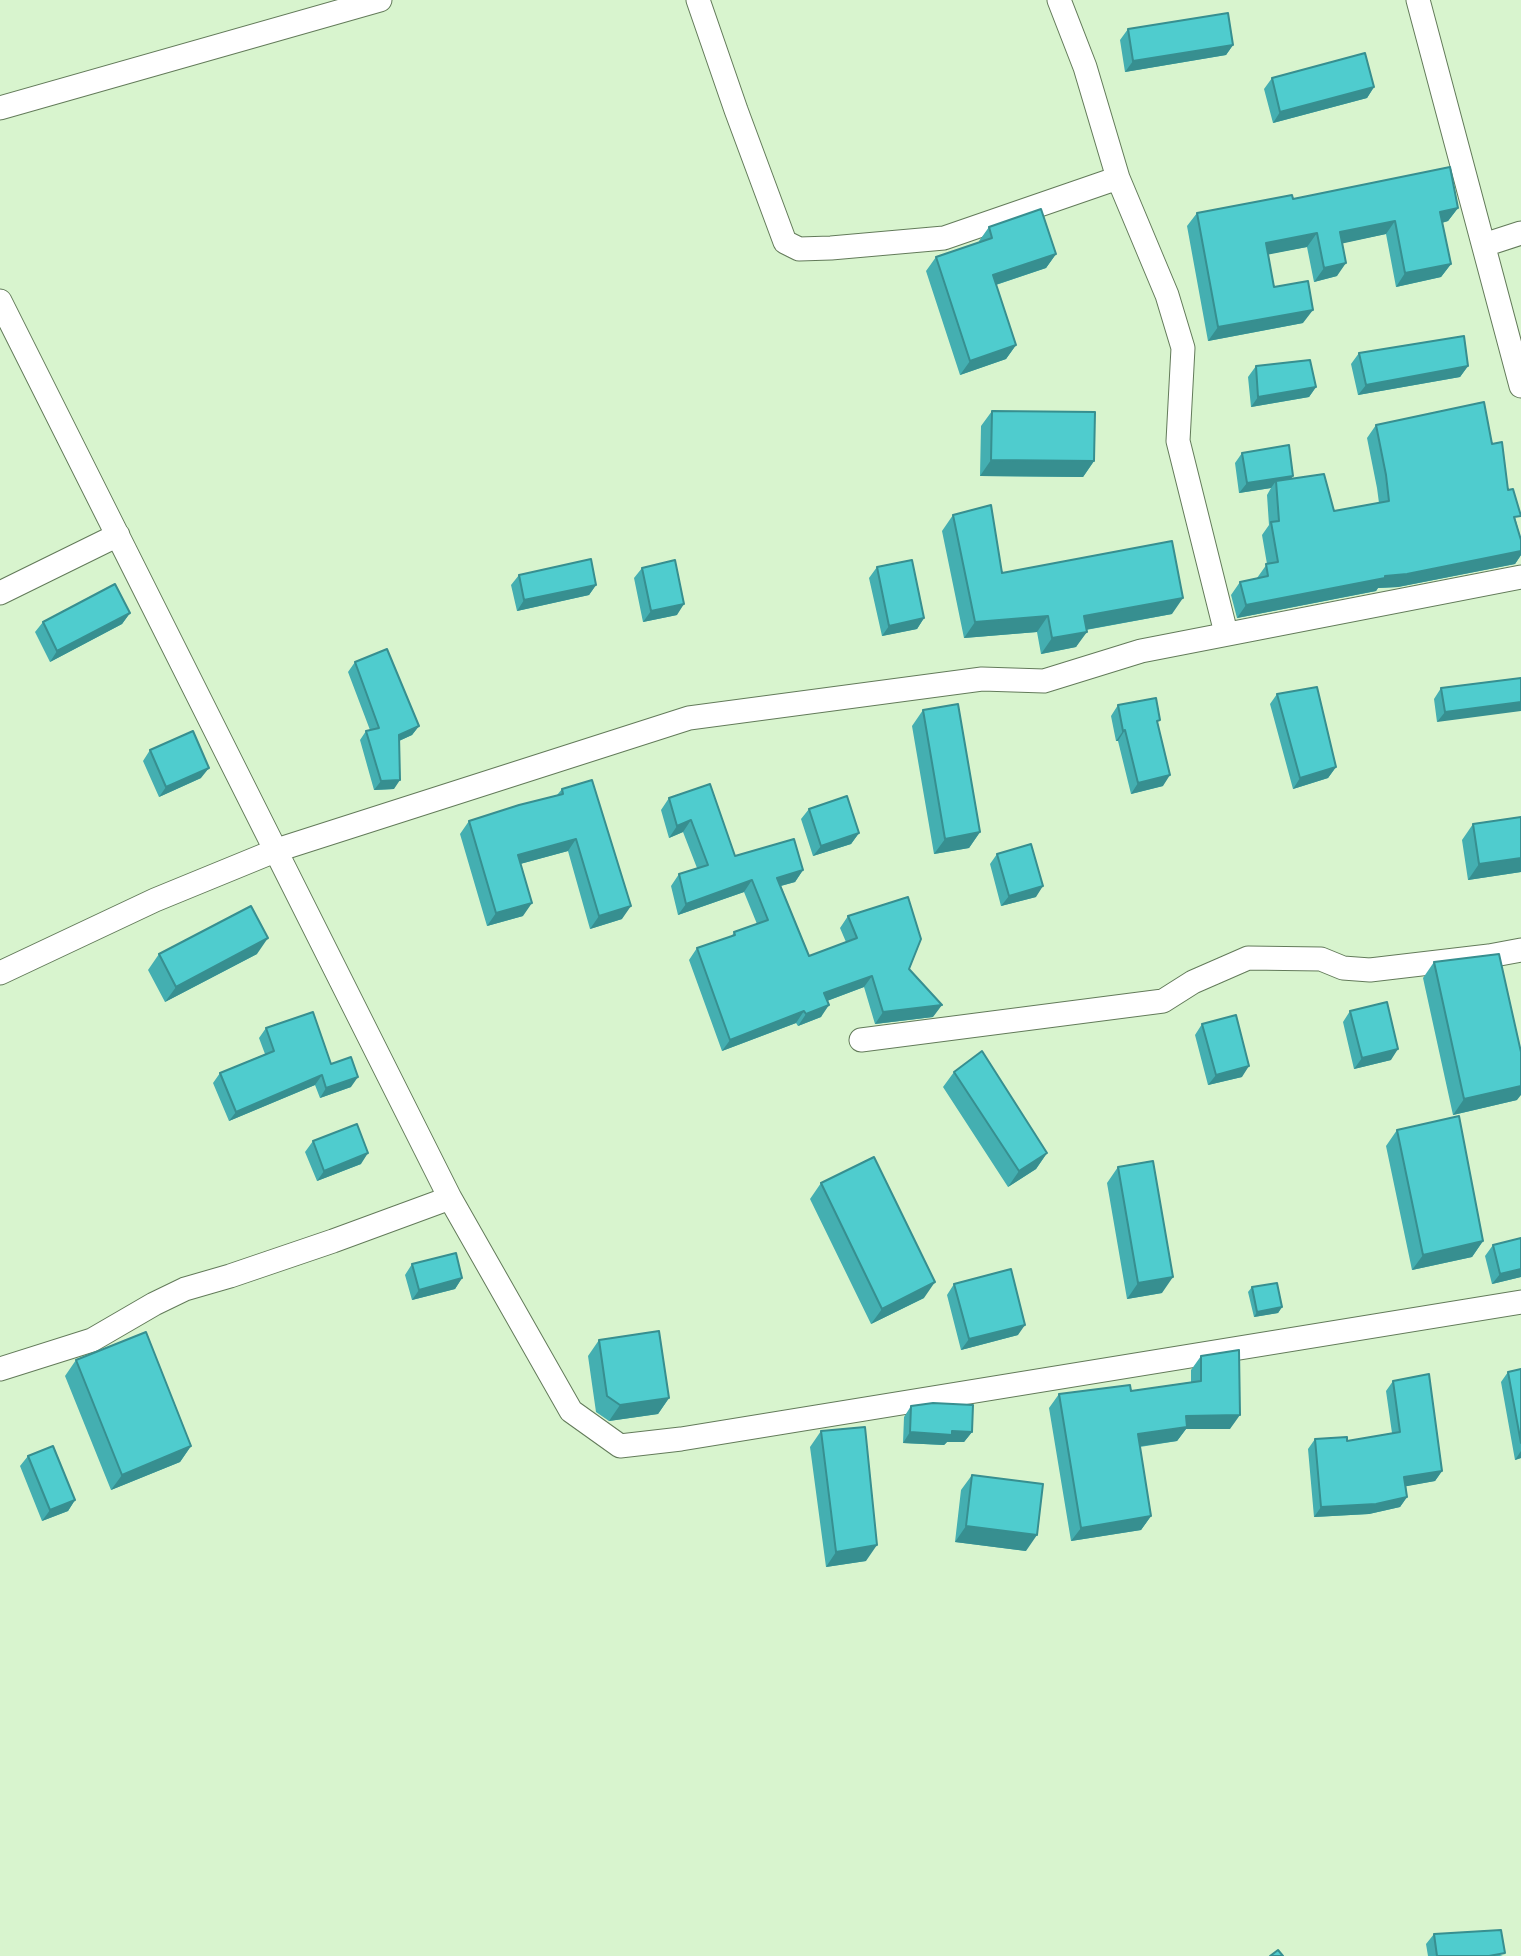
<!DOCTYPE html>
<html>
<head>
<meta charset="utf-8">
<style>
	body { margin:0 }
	canvas { display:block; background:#d8f4ce }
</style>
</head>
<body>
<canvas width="1521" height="1956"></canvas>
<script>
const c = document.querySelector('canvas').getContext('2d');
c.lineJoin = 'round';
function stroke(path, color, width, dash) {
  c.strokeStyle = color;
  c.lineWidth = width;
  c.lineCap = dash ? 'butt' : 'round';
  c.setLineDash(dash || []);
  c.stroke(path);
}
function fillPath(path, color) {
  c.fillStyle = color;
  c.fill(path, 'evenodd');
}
const street = new Path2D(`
	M698 0 736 110 785 242 799 249 831 248 944 238 1118 178
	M1059 0 1085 67 1118 178 1167 295 1183 348 1178 441 1226 633
	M1418 0 1521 386
	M0 108 380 0
	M1484 245 1521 233
	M0 301 450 1198 571 1411 620 1446 681 1439 1521 1302
	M0 593 118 535
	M0 973 155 900 277 850 689 718 982 679 1044 681 1141 651 1521 577
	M861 1040 1163 1001 1193 982 1248 958 1321 959 1343 968 1370 970 1489 956 1521 950
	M0 1369 92 1340 154 1304 185 1289 230 1276 333 1241 450 1198`);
stroke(street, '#637b5a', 25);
stroke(street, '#fff', 23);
fillPath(new Path2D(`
	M1128 29 1233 45 1226 55 1125 72 1120 40Z
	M1272 78 1374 87 1367 98 1273 123 1264 89Z
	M1293 199 1458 208 1448 221 1442 223 1451 264 1441 277 1396 287 1386 234 1342 243 1337 276 1314 282 1307 247 1268 254 1274 287 1303 323 1208 341 1187 226 1197 213Z
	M989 227 1056 254 1046 268 996 285 1016 345 1006 359 960 375 926 271 936 257 979 242V241Z
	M1359 353 1468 366 1460 377 1358 395 1351 364Z
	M1256 366 1316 387 1309 397 1251 407 1248 377Z
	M992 411 1094 461 1083 477 980 476 981 426Z
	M1376 425 1492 444 1508 490 1521 540V555L1515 564 1398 587 1378 588 1376 591 1237 618 1231 595 1240 582 1257 578 1267 564 1262 535 1269 525 1267 495 1271 488 1239 493 1235 463 1242 453 1291 479 1334 511 1379 503 1377 488 1367 438Z
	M953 515 1002 573 1172 614 1086 630 1076 647 1041 654 1037 632 964 638 942 531Z
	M877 567 924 618 917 629 882 636 869 578Z
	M642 568 677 615 643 622 634 578Z
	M519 575 596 585 589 595 517 611 511 585Z
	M130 613 122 624 50 662 35 632 43 622Z
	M355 662 419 726 412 735 399 741 394 789 374 790 360 740 366 731 370 730 348 672Z
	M1521 678 1437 722 1434 699 1441 688Z
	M1277 694 1336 767 1328 778 1293 789 1270 704Z
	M1118 705 1158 724 1163 786 1131 794 1118 741H1116L1111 716Z
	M923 710 980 832 969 848 934 854 912 726Z
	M150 750 201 778 159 797 143 761Z
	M562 789 622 919 590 929 568 851 520 864 523 916 487 926 460 834 469 821 557 795Z
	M669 798 735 856 803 870 795 882 781 886 809 956 846 942 840 928 848 916 909 969 933 1017 875 1024 864 987 827 1001 821 1017 798 1026 796 1023 722 1051 689 960 697 948 732 936 734 932 757 924 744 892 678 915 671 886 679 874 697 868 683 832 669 838 661 810Z
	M809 809 859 833 851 844 813 856 801 819Z
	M1521 817V872L1468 880 1462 840 1473 824Z
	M997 854 1036 897 1001 906 990 864Z
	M159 954H257L165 1002 148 970Z
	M1434 962 1517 1100 1453 1115 1423 978Z
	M1350 1011 1391 1060 1354 1069 1343 1022Z
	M1202 1024 1242 1077 1208 1085 1195 1035Z
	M266 1028 331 1064 351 1087 320 1098 315 1085 229 1121 213 1083 220 1073 265 1054 259 1038Z
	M954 1072 1047 1153 1036 1169 1008 1187 943 1087Z
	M1397 1130 1483 1241 1472 1257 1412 1270 1386 1146Z
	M313 1141 361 1164 317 1181 305 1152Z
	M1118 1167 1162 1293 1127 1299 1107 1183Z
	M821 1183 924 1298 871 1324 810 1199Z
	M1521 1238V1277L1492 1284 1485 1256 1493 1245Z
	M412 1264 462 1278 455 1289 412 1300 405 1275Z
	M954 1284 1018 1335 961 1350 947 1295Z
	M1252 1287 1282 1307 1278 1313 1254 1317 1248 1292Z
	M599 1340 669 1398 658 1414 609 1421 596 1412 588 1356Z
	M1201 1356 1230 1429H1186L1177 1441 1140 1447 1151 1516 1141 1530 1071 1541 1049 1408 1059 1394 1131 1391 1191 1382V1370Z
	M76 1360 191 1446 180 1462 111 1490 65 1376Z
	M1521 1369V1458L1515 1460 1501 1382 1508 1372Z
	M1393 1381 1442 1471 1435 1481 1406 1486 1407 1497 1400 1507 1369 1514 1314 1517 1308 1449 1315 1439 1347 1441 1392 1433 1386 1391Z
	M911 1406 972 1432 964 1442H947L944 1445 903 1443 904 1417Z
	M821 1431 866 1561 826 1567 810 1447Z
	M28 1456 75 1500 68 1511 42 1521 20 1466Z
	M972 1475 1026 1551 955 1542 961 1490Z
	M1434 1934 1503 1956H1428L1426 1944Z`), '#44afb1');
fillPath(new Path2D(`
	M1233 45 1226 55 1125 72 1133 61Z
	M1374 87 1367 98 1273 123 1280 112Z
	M1458 208 1448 221 1430 226 1440 212Z
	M1395 221 1386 234 1331 246 1340 232Z
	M1317 233 1307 247 1256 257 1266 243Z
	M1056 254 1046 268 983 289 993 275Z
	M1346 263 1337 276 1314 282 1324 268Z
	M1451 264 1441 277 1396 287 1405 273Z
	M1313 310 1303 323 1208 341 1218 327Z
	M1016 345 1006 359 960 375 970 361Z
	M1468 366 1460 377 1358 395 1366 385Z
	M1316 387 1309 397 1251 407 1258 397Z
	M991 460 1094 461 1083 477 980 476Z
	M1293 476 1286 486 1276 481 1271 488 1239 493 1247 483Z
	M1521 551V555L1515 564 1398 587 1378 588 1376 591 1237 618 1246 605 1385 576Z
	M596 585 589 595 517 611 524 600Z
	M1183 598 1172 614 1073 632 1084 616Z
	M684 604 677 615 643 622 651 611Z
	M130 613 122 624 50 662 57 651Z
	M1048 616 1037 632 964 638 975 622Z
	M924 618 917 629 882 636 889 626Z
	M1087 632 1076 647 1041 654 1052 638Z
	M1521 702V711L1437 722 1445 712Z
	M419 726 412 735 392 744 399 735Z
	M1125 730 1118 741H1116L1123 731Z
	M1336 767 1328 778 1293 789 1300 778Z
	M209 768 201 778 159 797 166 787Z
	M1170 775 1163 786 1131 794 1138 783Z
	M400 780 394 789 374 790 381 781Z
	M691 820 683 832 669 838 677 826Z
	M980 832 969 848 934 854 945 839Z
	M859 833 851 844 813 856 821 846Z
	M576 839 568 851 509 867 518 855Z
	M1521 858V872L1468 880 1479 864Z
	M803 870 795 882 769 889 777 878Z
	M752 880 744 892 678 915 686 904Z
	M1043 886 1036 897 1001 906 1009 896Z
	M532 903 523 916 487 926 496 913Z
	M631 906 622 919 590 929 599 916Z
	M268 938 257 954 165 1002 176 987Z
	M872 976 864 987 816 1005 824 993Z
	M829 1005 821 1017 798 1026 806 1014Z
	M942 1005 933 1017 875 1024 883 1012Z
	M804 1011 796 1023 722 1051 730 1040Z
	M1398 1049 1391 1060 1354 1069 1362 1058Z
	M1249 1066 1242 1077 1208 1085 1216 1075Z
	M322 1075 315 1085 229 1121 236 1112Z
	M358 1077 351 1087 320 1098 326 1088Z
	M1521 1086V1095L1517 1100 1453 1115 1464 1099Z
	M368 1153 361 1164 317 1181 324 1171Z
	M1047 1153 1036 1169 1008 1187 1019 1171Z
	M1483 1241 1472 1257 1412 1270 1423 1255Z
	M1521 1269V1277L1492 1284 1500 1274Z
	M1173 1277 1162 1293 1127 1299 1138 1283Z
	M462 1278 455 1289 412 1300 419 1290Z
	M935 1282 924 1298 871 1324 882 1309Z
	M1282 1307 1278 1313 1254 1317 1257 1312Z
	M1025 1325 1018 1335 961 1350 969 1339Z
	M669 1398 658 1414 609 1421 620 1405Z
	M1240 1415 1230 1429H1186L1177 1441 1128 1448 1138 1434 1186 1416Z
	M952 1431 972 1432 964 1442H947L944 1445 903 1443 910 1432Z
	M191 1446 180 1462 111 1490 122 1475Z
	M1521 1451V1458L1515 1460Z
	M1442 1471 1435 1481 1397 1488 1404 1477Z
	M1407 1497 1400 1507 1369 1514 1314 1517 1321 1507Z
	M75 1500 68 1511 42 1521 50 1510Z
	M1151 1516 1141 1530 1071 1541 1081 1528Z
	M966 1526 1037 1535 1026 1551 955 1542Z
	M877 1545 866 1561 826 1567 836 1552Z`), '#378f90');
const building = new Path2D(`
	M1228 13 1233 45 1133 61 1128 29Z
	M1365 53 1374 87 1280 112 1272 78Z
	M1450 167 1458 208 1440 212 1451 264 1405 273 1395 221 1340 232 1346 263 1324 268 1317 233 1266 243 1274 287 1308 281 1313 310 1218 327 1197 213 1292 195 1293 199Z
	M1041 209 1056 254 993 275 1016 345 970 361 936 257 992 238 989 227Z
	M1464 336 1468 366 1366 385 1359 353Z
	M1310 360 1316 387 1258 397 1256 366Z
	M1484 402 1492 444 1502 442 1508 490 1513 489 1521 516 1514 517 1521 540V551L1407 574 1385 576V578L1246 605 1240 582 1268 576 1266 564 1278 562 1271 522 1279 521 1276 481 1324 474 1334 511 1389 501 1386 475 1376 425Z
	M992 411 1095 412 1094 461 991 460Z
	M1289 445 1293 476 1247 483 1242 453Z
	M991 505 1002 573 1172 541 1183 598 1084 616 1087 632 1052 638 1048 616 975 622 953 515Z
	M591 559 596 585 524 600 519 575Z
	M675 560 684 604 651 611 642 568Z
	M912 560 924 618 889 626 877 567Z
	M115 584 130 613 57 651 43 622Z
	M387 649 419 726 399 735 400 780 381 781 366 731 379 728 355 662Z
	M1521 678V702L1445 712 1441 688Z
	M1317 687 1336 767 1300 778 1277 694Z
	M1156 698 1160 720 1157 721 1170 775 1138 783 1125 730 1123 731 1118 705Z
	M958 704 980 832 945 839 923 710Z
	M193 731 209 768 166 787 150 750Z
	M592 780 631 906 599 916 576 839 518 855 532 903 496 913 469 821 519 805 563 794 562 789Z
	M710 784 735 856 794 839 803 870 777 878 809 956 857 938 848 916 908 897 921 939 909 969 942 1005 883 1012 872 976 824 993 829 1005 806 1014 804 1011 730 1040 697 948 735 935 734 932 768 920 752 880 686 904 679 874 708 865 691 820 677 826 669 798Z
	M847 796 859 833 821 846 809 809Z
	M1521 817V858L1479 864 1473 824Z
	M1031 844 1043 886 1009 896 997 854Z
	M251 906 268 938 176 987 159 954Z
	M1499 954 1521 1052V1086L1464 1099 1434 962Z
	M1387 1002 1398 1049 1362 1058 1350 1011Z
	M313 1012 331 1064 351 1057 358 1077 326 1088 322 1075 236 1112 220 1073 274 1051 266 1028Z
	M1236 1015 1249 1066 1216 1075 1202 1024Z
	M982 1051 1047 1153 1019 1171 954 1072Z
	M1459 1116 1483 1241 1423 1255 1397 1130Z
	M357 1124 368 1153 324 1171 313 1141Z
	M874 1157 935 1282 882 1309 821 1183Z
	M1153 1161 1173 1277 1138 1283 1118 1167Z
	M1521 1238V1269L1500 1274 1493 1245Z
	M456 1253 462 1278 419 1290 412 1264Z
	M1011 1269 1025 1325 969 1339 954 1284Z
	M1277 1283 1282 1307 1257 1312 1252 1287Z
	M659 1331 669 1398 620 1405 607 1396 599 1340Z
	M146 1332 191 1446 122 1475 76 1360Z
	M1239 1350 1240 1415 1186 1416 1187 1427 1138 1434 1151 1516 1081 1528 1059 1394 1130 1385 1131 1391 1201 1381V1356Z
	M1521 1369V1443L1508 1372Z
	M1429 1374 1442 1471 1404 1477 1407 1497 1376 1504 1321 1507 1315 1439 1347 1437V1441L1400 1432 1393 1381Z
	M933 1403 973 1405 972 1432 952 1431V1435L910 1432 911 1406Z
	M865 1427 877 1545 836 1552 821 1431Z
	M53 1446 75 1500 50 1510 28 1456Z
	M972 1475 1043 1484 1037 1535 966 1526Z
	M1501 1930 1505 1953 1489 1956H1437L1434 1934Z
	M1278 1950 1283 1956H1270Z`);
fillPath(building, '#4fccce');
stroke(building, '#378f90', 2);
</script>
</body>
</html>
